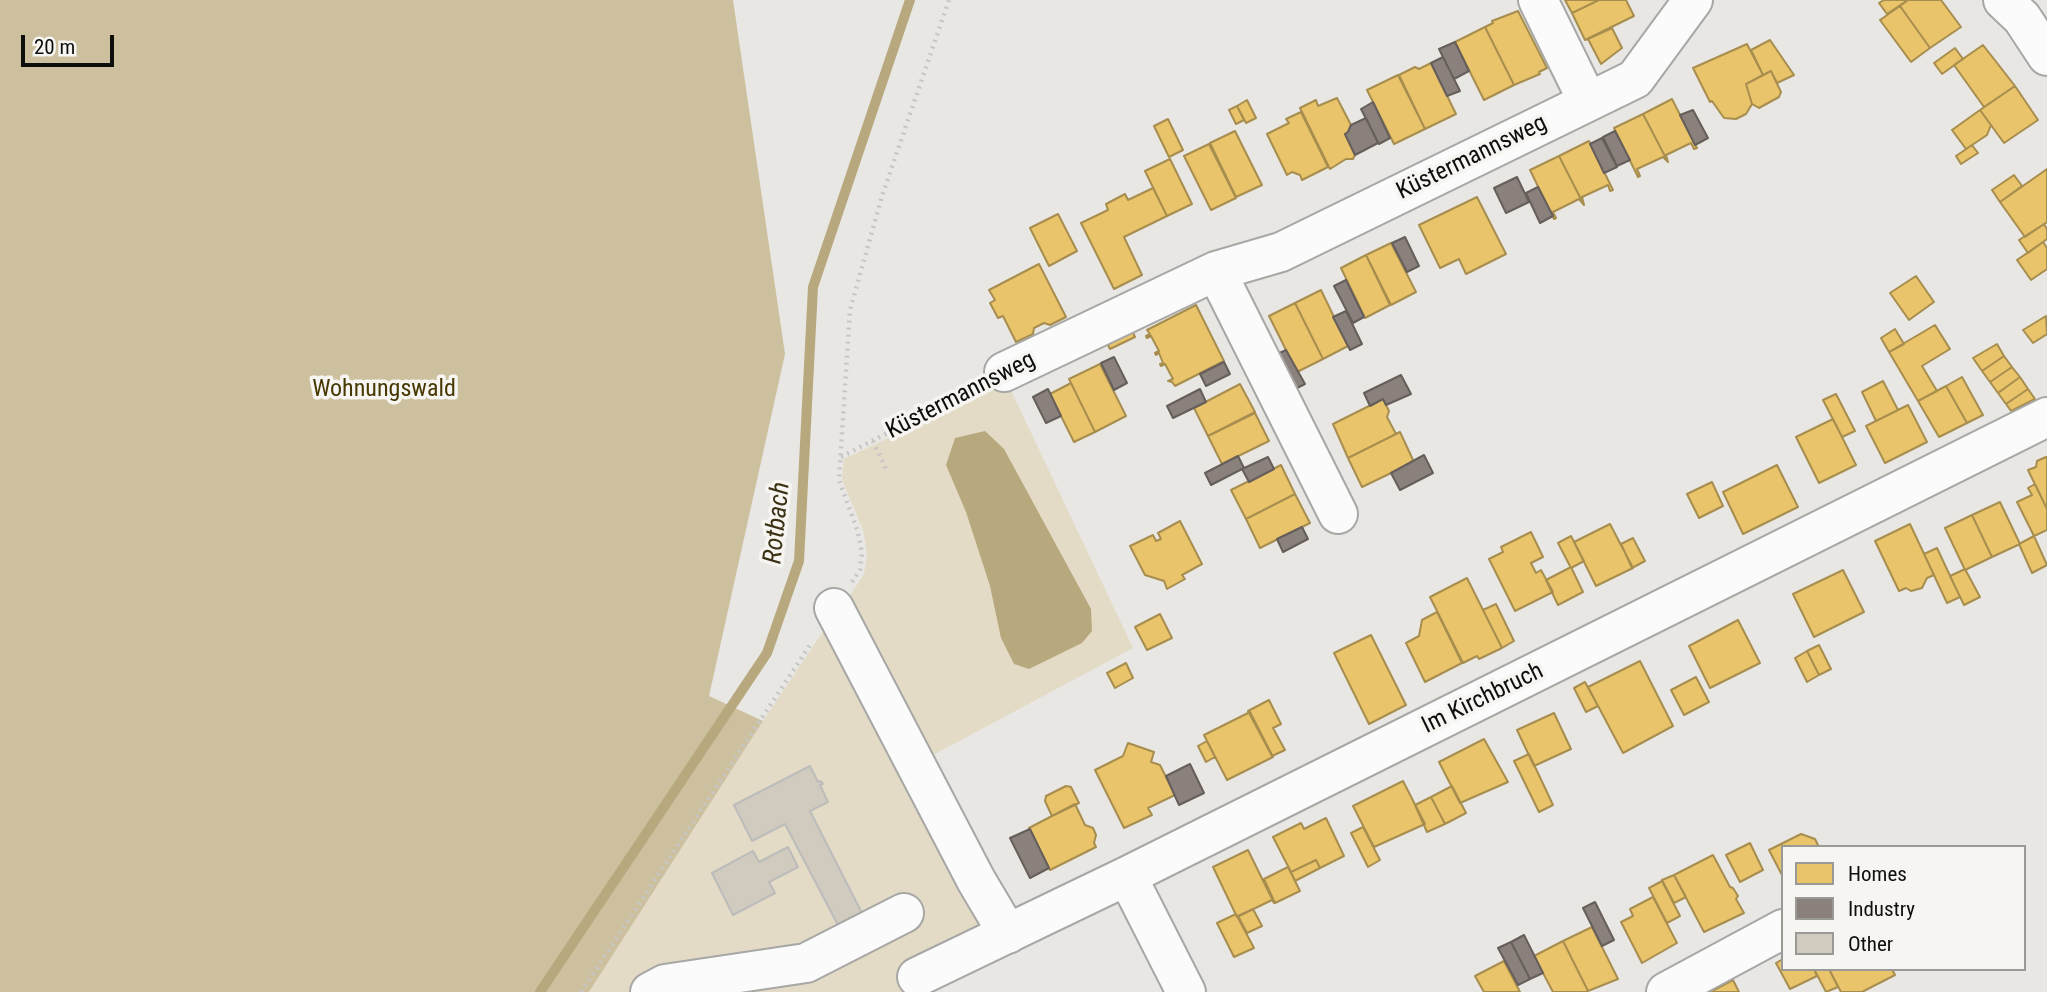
<!DOCTYPE html>
<html>
<head>
<meta charset="utf-8">
<style>
	body { margin:0 }
	#map { position:relative; width:2047px; height:992px; overflow:hidden; background:#e8e7e4; font-family:"Roboto Condensed",sans-serif }
	canvas { display:block }
	.legend { position:absolute; left:1781px; top:845px; width:245px; height:126px; box-sizing:border-box; background:#f6f5f1; border:2px solid #999995; margin:0; padding:9px 12px; list-style:none; font-size:21px; color:#0e0e0c }
	.legend li { display:flex; align-items:center; gap:14px; height:35px }
	.legend b { width:35px; border:2px solid #999995 }
	.scale { position:absolute; left:21px; top:35px; width:93px; height:32px; box-sizing:border-box; border:4px solid #0e0e0c; border-top:0; padding-left:9px; font-size:21px; line-height:24px; white-space:nowrap; color:#0e0e0c; -webkit-text-stroke:5px #f6f5f1; paint-order:stroke }
</style>
</head>
<body>
<div id="map">
<canvas width="2047" height="992"></canvas>
<ul class="legend">
<li><b style="height:19px;background:#e9c46a"></b>Homes</li>
<li><b style="height:19px;background:#8a817c"></b>Industry</li>
<li><b style="height:19px;background:#d0cbbe"></b>Other</li>
</ul>
<div class="scale">20 m</div>
</div>
<script>
const c = document.querySelector('canvas').getContext('2d');
c.lineJoin = 'round';
function fillPath(path, color) {
  c.fillStyle = color;
  c.fill(path, 'evenodd');
}
function stroke(path, color, width, dash) {
  c.strokeStyle = color;
  c.lineWidth = width;
  c.lineCap = dash ? 'butt' : 'round';
  c.setLineDash(dash || []);
  c.stroke(path);
}
function write(font, color, halo, rows, align = 'center') {
  c.font = font + ' "Roboto Condensed",sans-serif';
  c.lineWidth = 7;
  c.setLineDash([]);
  c.textBaseline = 'middle';
  c.strokeStyle = halo;
  c.fillStyle = color;
  for (const [text, x, y, turn = 0] of rows) {
    c.save();
    c.translate(x, y);
    c.rotate((+turn || 0) * Math.PI / 180);
    c.textAlign = isNaN(turn) ? turn : align;
    if (halo) c.strokeText(text, 0, 0);
    c.fillText(text, 0, 0);
    c.restore();
  }
}
fillPath(new Path2D(`
	M1007 382 1133 648 920 762 842 608 864 574 867 553 863 530 842 480 844 459Z
	M834 615 989 925 901 965 913 992H589L763 721Z`), '#e3dbc6');
fillPath(new Path2D(`
	M0 0H733L785 354 709 696 763 721 589 992H0Z`), '#cdc09e');
fillPath(new Path2D(`
	M985 431 1004 449 1091 609 1092 631 1082 643 1029 669 1014 664 1001 638 990 586 966 512 946 465 955 438Z`), '#b8a87d');
const homes = new Path2D(`
	M1565 0H1599L1572 13Z
	M1599 0H1626L1634 16 1585 40 1572 13Z
	M1884 0H1908L1887 14 1879 3Z
	M1908 0H1941L1961 27 1930 48 1900 6Z
	M1900 6 1930 48 1911 62 1880 20Z
	M1518 11 1547 68 1539 72 1540 74 1514 85 1485 27 1493 23 1492 21Z
	M1485 27 1514 85 1484 100 1455 42Z
	M1612 28 1622 48 1601 64 1588 39Z
	M1770 40 1794 75 1777 83 1771 71 1763 75 1751 50Z
	M1747 44 1763 75 1746 84 1752 104 1746 114 1736 119 1724 118 1712 101 1710 102 1693 68Z
	M1983 45 2015 86 1984 107 1954 65Z
	M1955 48 1963 59 1942 74 1934 63Z
	M1431 63 1456 114 1425 129 1399 75 1415 67 1419 69Z
	M1771 71 1781 92 1779 97 1759 108 1752 104 1746 84Z
	M1398 75 1425 129 1394 144 1367 90Z
	M2015 86 2038 120 2004 143 1980 110Z
	M1337 98 1351 125 1348 132 1345 134 1355 155 1353 159H1346L1330 169 1300 108 1316 100 1318 106Z
	M1672 99 1697 148 1694 149 1691 143 1666 155 1668 162 1643 114Z
	M1247 100 1256 118 1246 123 1237 106Z
	M1237 106 1244 120 1236 124 1229 110Z
	M1980 110 1991 125 1987 135 1966 149 1952 130Z
	M1301 112 1328 167 1302 180 1300 175 1292 172 1287 175 1267 134 1289 123 1286 119Z
	M1643 114 1668 162 1663 157 1637 169 1640 176 1638 177 1614 128Z
	M1168 119 1183 150 1169 157 1154 126Z
	M1235 131 1262 185 1236 197 1210 143Z
	M1589 141 1613 190 1610 191 1608 185 1582 197 1584 205 1559 156Z
	M1209 144 1236 198 1211 210 1184 156Z
	M1972 145 1978 153 1961 164 1956 156Z
	M1559 156 1584 205 1579 199 1553 212 1556 218 1554 219 1530 170Z
	M1170 159 1192 204 1167 216 1145 171Z
	M2047 169V222L2025 237 2000 202Z
	M2014 175 2022 186 2000 202 1992 190Z
	M1153 188 1167 216 1124 237 1142 275 1114 289 1081 223 1108 210 1106 204 1125 194 1128 200Z
	M1477 197 1506 254 1466 274 1459 259 1440 268 1419 225Z
	M1058 214 1077 251 1049 266 1030 228Z
	M2044 224 2047 229V239L2028 253 2019 240Z
	M2043 242 2047 248V269L2031 280 2017 260Z
	M1391 243 1416 292 1391 305 1366 255Z
	M1366 255 1390 305 1365 318 1341 268Z
	M1039 264 1066 317 1050 325 1044 323 1034 328 1033 334 1016 342 1003 316 998 318 990 303 995 300 989 290Z
	M1916 276 1934 302 1909 320 1890 293Z
	M1321 290 1348 346 1323 359 1295 303Z
	M1295 303 1323 359 1297 372 1269 316Z
	M1196 305 1224 361 1175 386 1172 382 1168 381 1173 379 1165 364 1161 366 1160 364 1163 363 1159 353 1156 355 1155 353 1159 351 1151 336 1147 338 1146 336 1150 334 1147 330Z
	M2046 316 2047 334 2033 343 2023 330Z
	M1129 324 1135 337 1110 349 1104 337Z
	M1935 325 1950 349 1922 366 1937 391 1918 401 1889 352Z
	M1895 329 1904 344 1889 352 1881 338Z
	M1997 344 2004 356 1982 371 1973 358Z
	M2004 356 2012 367 1990 382 1982 371Z
	M1100 364 1126 416 1095 432 1069 379Z
	M2012 367 2020 377 1998 393 1990 382Z
	M1962 377 1983 415 1967 423 1946 386Z
	M2020 377 2028 389 2006 404 1998 393Z
	M1883 381 1898 410 1876 421 1862 392Z
	M1071 383 1095 432 1074 442 1050 394Z
	M1240 384 1255 412 1208 436 1194 408Z
	M1946 386 1967 423 1939 437 1918 401Z
	M2028 389 2035 399 2011 411 2006 404Z
	M1836 394 1855 431 1842 437 1823 400Z
	M1383 399 1389 411 1387 417 1396 434 1348 458 1333 424Z
	M1908 405 1927 442 1885 463 1866 426Z
	M1255 413 1269 441 1222 464 1208 436Z
	M1833 419 1856 465 1819 483 1796 437Z
	M1400 432 1414 462 1362 487 1348 458Z
	M2046 457 2047 458V509L2028 470 2036 467 2037 461Z
	M1281 465 1295 494 1246 519 1231 490Z
	M1777 465 1798 507 1743 534 1723 492Z
	M1712 482 1723 506 1699 518 1687 494Z
	M2035 484 2047 509V530L2034 536 2017 502 2032 495 2028 488Z
	M1295 494 1310 523 1260 548 1246 519Z
	M2000 502 2020 544 1992 557 1972 515Z
	M1972 515 1992 557 1965 570 1945 528Z
	M1180 521 1202 564 1182 575 1185 579 1167 589 1164 581 1145 575 1130 546 1153 535 1156 541 1161 539 1158 533Z
	M1610 524 1633 568 1596 586 1574 542Z
	M1910 524 1934 575 1927 578 1922 588 1911 591 1906 588 1899 591 1875 541Z
	M1531 532 1543 557 1531 563 1536 573 1541 570 1553 592 1515 611 1489 559 1503 552 1501 547Z
	M1571 536 1584 561 1571 568 1558 543Z
	M2034 536 2047 565 2032 573 2019 544Z
	M1633 538 1645 561 1632 568 1621 544Z
	M1937 548 1960 597 1947 603 1924 554Z
	M1571 567 1583 592 1558 605 1546 580Z
	M1965 569 1980 597 1964 605 1950 576Z
	M1843 570 1864 612 1814 637 1793 594Z
	M1467 578 1502 648 1479 659 1477 656 1463 663 1430 597Z
	M1496 604 1514 641 1502 648 1483 610Z
	M1437 612 1462 663 1425 682 1406 643 1419 636 1422 620Z
	M1160 614 1172 638 1147 650 1135 627Z
	M1738 620 1760 663 1710 688 1689 646Z
	M1371 635 1406 705 1369 724 1334 653Z
	M1819 645 1831 669 1819 675 1807 651Z
	M1807 651 1819 675 1807 682 1795 658Z
	M1640 661 1673 726 1623 753 1588 687Z
	M1126 663 1133 678 1115 688 1107 673Z
	M1696 677 1709 702 1684 715 1671 690Z
	M1585 682 1598 706 1586 712 1574 688Z
	M1269 700 1281 724 1273 728 1285 750 1272 756 1248 711Z
	M1250 712 1273 757 1227 780 1204 735Z
	M1554 713 1571 749 1534 766 1517 730Z
	M1484 739 1508 782 1460 803 1439 762Z
	M1207 741 1215 757 1206 762 1198 746Z
	M1128 743 1154 752 1151 762 1160 765 1175 795 1148 808 1152 815 1124 828 1095 770 1123 756Z
	M1529 754 1553 805 1539 812 1514 761Z
	M1403 781 1425 824 1374 847 1353 806Z
	M1066 786 1071 787 1079 803 1052 816 1045 801 1046 796Z
	M1452 786 1466 813 1445 824 1431 797Z
	M1431 797 1445 824 1427 832 1415 805Z
	M1075 804 1085 825 1093 828 1096 835 1094 843 1096 847 1050 870 1029 828Z
	M1326 818 1344 856 1320 868 1316 860 1291 872 1273 837 1301 823 1304 829Z
	M1363 827 1380 860 1368 867 1351 833Z
	M1801 834 1815 839 1819 847H1783V877L1769 850Z
	M1750 843 1763 870 1740 882 1726 855Z
	M1248 850 1274 903 1272 900 1237 917 1213 867Z
	M1713 855 1730 887 1733 888 1738 896 1736 899 1744 913 1704 932 1674 875Z
	M1316 860 1320 868 1295 881 1291 872Z
	M1288 867 1300 891 1275 903 1264 879Z
	M1674 875 1686 897 1674 903 1662 880Z
	M1662 881 1680 916 1667 923 1649 888Z
	M1653 897 1677 943 1642 963 1621 922 1633 916 1630 909Z
	M1253 909 1262 926 1247 933 1238 916Z
	M1236 914 1254 948 1234 957 1217 923Z
	M1592 927 1618 979 1588 991 1563 941Z
	M1563 941 1588 991 1586 992H1553L1534 956Z
	M1783 959V969H1814L1817 976 1790 989 1776 963Z
	M1504 961 1520 992H1484L1475 976Z
	M1814 969H1829L1838 987 1826 992Z
	M1829 969H1892L1895 975 1862 992H1841Z
	M1733 980 1739 992H1704L1714 990Z`);
fillPath(homes, '#e9c46a');
stroke(homes, '#a78d4e', 2);
const industry = new Path2D(`
	M1455 42 1469 71 1454 79 1439 49Z
	M1443 57 1460 91 1447 96 1431 63Z
	M1373 102 1390 138 1379 144 1361 109Z
	M1693 110 1708 138 1695 145 1680 115Z
	M1366 118 1378 143 1355 155 1345 134 1348 132 1351 125Z
	M1615 131 1630 160 1617 166 1603 137Z
	M1602 138 1617 167 1604 173 1590 144Z
	M1517 177 1529 202 1506 213 1494 188Z
	M1538 187 1553 216 1540 223 1526 193Z
	M1405 237 1419 266 1407 272 1392 243Z
	M1346 280 1364 317 1353 323 1334 286Z
	M1346 311 1362 344 1350 350 1333 317Z
	M1286 350 1305 384 1291 391 1273 356Z
	M1114 357 1127 383 1114 390 1101 363Z
	M1224 362 1230 374 1206 386 1200 374Z
	M1401 375 1411 394 1386 405 1383 399 1370 406 1364 393Z
	M1048 389 1061 416 1046 423 1033 397Z
	M1200 389 1206 402 1173 418 1167 406Z
	M1424 455 1433 473 1400 490 1391 473Z
	M1238 456 1244 468 1211 485 1205 473Z
	M1268 457 1274 469 1249 482 1242 469Z
	M1302 527 1308 539 1283 552 1277 539Z
	M1190 764 1204 793 1179 805 1166 776Z
	M1030 829 1049 868 1030 878 1010 838Z
	M1595 902 1614 940 1602 946 1583 908Z
	M1524 935 1543 973 1530 979 1511 942Z
	M1511 942 1530 979 1518 985 1498 948Z`);
fillPath(industry, '#8a817c');
stroke(industry, '#655e5a', 2);
stroke(new Path2D(`
	M540 992 767 653 799 561 813 287 910 0`), '#b8a87d', 10);
const building = new Path2D(`
	M810 766 818 782 821 781 823 784 820 785 828 802 810 811 865 919 841 931 785 824 752 841 734 805Z
	M788 847 798 867 769 882 775 893 733 915 712 873 753 851 759 862Z`);
fillPath(building, '#d0cbbe');
stroke(building, '#bcbcba', 2);
const minor = new Path2D(`
	M1538 0 1588 102
	M2003 0 2022 18 2047 56
	M1216 271 1338 514
	M1004 372 1216 271 1281 252 1635 79 1693 0
	M834 608 976 880 1008 934
	M1127 876 1186 992
	M917 977 1127 876 2047 417
	M650 992 665 984 806 963 904 913
	M1666 992 1783 929`);
stroke(minor, '#a7a7a5', 42);
stroke(new Path2D(`
	M873 441 887 471
	M841 457 976 387
	M852 582 860 570 862 553 858 532 839 480 850 310 882 196 949 0
	M581 992 812 642`), '#c6c6c6', 4.5, [2, 5]);
stroke(minor, '#fcfbfb', 38);
write('24px', '#0e0e0c', '#f6f5f1', [
	["Küstermannsweg",1472,158,-26],
	["Küstermannsweg",961,396,-27],
	["Im Kirchbruch",1483,699,-26]
]);
write('24px', '#473703', '#f6f5f1', [
	["Wohnungswald",384,390]
]);
write('italic 26px', '#3b3115', '#f6f5f1', [
	["Rotbach",778,523,-84]
]);
</script>
</body>
</html>
